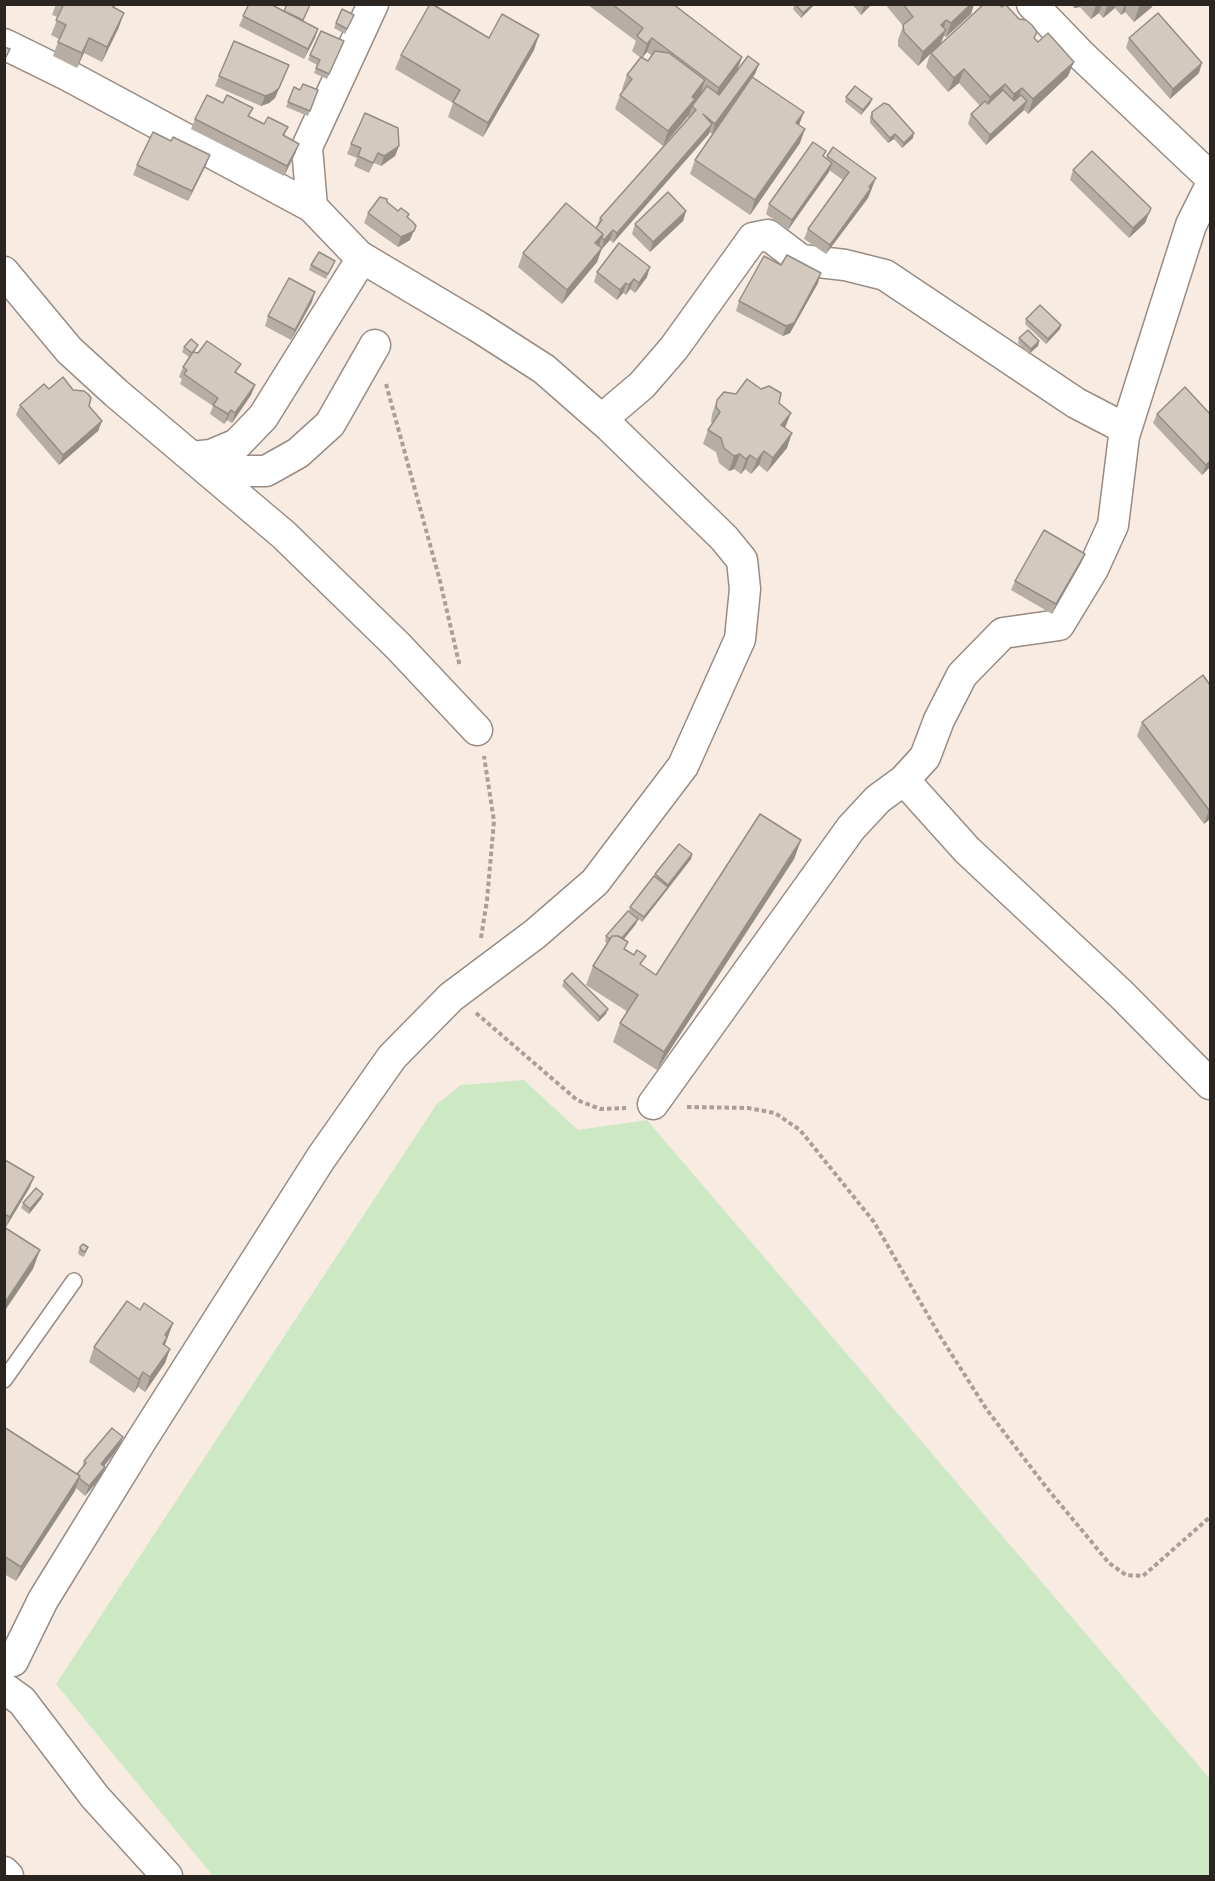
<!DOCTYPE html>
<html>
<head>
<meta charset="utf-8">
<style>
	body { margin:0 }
	#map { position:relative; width:1215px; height:1881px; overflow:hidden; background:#f8ebe2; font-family:"IBM Plex Serif",serif }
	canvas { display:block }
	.frame { position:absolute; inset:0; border:6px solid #2a2521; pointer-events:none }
</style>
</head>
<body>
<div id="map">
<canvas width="1215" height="1881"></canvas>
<div class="frame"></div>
</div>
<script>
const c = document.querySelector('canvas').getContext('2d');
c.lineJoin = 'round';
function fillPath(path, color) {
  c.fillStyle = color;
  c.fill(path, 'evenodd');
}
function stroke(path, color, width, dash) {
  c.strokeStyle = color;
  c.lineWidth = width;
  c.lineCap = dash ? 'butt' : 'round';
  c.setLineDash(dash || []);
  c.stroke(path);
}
fillPath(new Path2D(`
	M524 1080 578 1130 647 1120 1210 1779V1876H213L56 1684 436 1105 461 1085Z`), '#cce9c4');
const service = new Path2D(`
	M4 1380 74 1281`);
const minor = new Path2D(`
	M1032 4 1080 54 1210 177
	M4 44 67 75 312 207 359 256 477 326 544 369 609 426 724 538 742 560 745 589 740 639 683 766 595 882 535 934 451 997 392 1057 321 1158 141 1441 43 1600 13 1661 4 1658
	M312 207 307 147 373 4
	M4 272 69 350 116 393 284 535 398 646 477 730
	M602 419 642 385 674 348 753 238 768 235 801 260 845 265 885 275 1076 403 1126 429
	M192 457 211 455 237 444 263 417 354 271
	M203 461 214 465 244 471H266L298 453 330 424 375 345
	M904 780 967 850 1121 994 1210 1084
	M653 1104 851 828 878 799 904 780 925 757 939 720 962 675 1003 633 1059 625 1093 569 1113 525 1124 436 1191 225 1210 187
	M4 1688 22 1701 95 1797 167 1876
	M4 1872 8 1876`);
stroke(service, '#988c84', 18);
stroke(minor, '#988c84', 33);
stroke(new Path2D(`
	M386 384 440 581 460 667
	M481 938 487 900 494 821 484 756
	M476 1013 577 1100 600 1109 626 1108
	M687 1107 748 1108 775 1113 800 1130 874 1222 940 1336 987 1410 1046 1487 1109 1563 1126 1575 1143 1576 1210 1517`), '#a99f98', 4, [4.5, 3]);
stroke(service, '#fff', 15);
stroke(minor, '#fff', 30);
fillPath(new Path2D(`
	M56 4H116L114 8 119 27 102 62 84 53 77 68 53 56 59 39 51 35 58 17 52 15Z
	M249 4H275L274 6 284 12 308 10 303 21 318 29 315 38 304 59 239 26Z
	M589 4H673L742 57 737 70 759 64 755 74 753 77 804 112 799 125 800 143 750 215 690 174 695 160 741 93 712 134 709 132 613 243 610 240 602 248 597 262 562 304 518 267 523 253 596 228 600 218 689 117 688 116 689 115 663 146 615 109 620 95 623 91 622 89 627 75 641 58 632 51 636 41 588 5ZM647 52 652 56 648 61 642 58Z
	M795 4H815L801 18 793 9Z
	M852 4H872L861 15Z
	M885 4H974L971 14 946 37 944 36 941 44 1034 38 1068 76 1028 114 1024 110 1023 111 986 145 968 124 971 114 980 106 959 83 948 92 926 67 930 54 918 66 898 46V40L903 26Z
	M1072 4H1153L1152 7 1134 22 1125 12 1121 15 1115 8 1103 18 1099 13 1091 19 1080 7 1074 8Z
	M354 15 345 34 334 28 336 23Z
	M489 38 534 50 483 137 448 117 453 103 395 69 401 55Z
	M1129 38 1199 73 1170 99 1126 48Z
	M344 41 327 79 314 73 317 65 308 60 310 55Z
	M285 75 275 98 269 103 261 106 215 86 219 76Z
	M294 87 300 90H318L308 116 286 107Z
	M846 97 872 99 870 104 861 115 845 102Z
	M872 112 913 138 902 148 894 139 888 143 870 123V117Z
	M249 117 264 124 288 127 284 136 299 144 295 154 284 176 191 129 195 119Z
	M171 141 206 165 188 201 133 175 137 165Z
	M351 144 399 146 395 156 381 166 374 163 369 173 354 166 357 158 347 154Z
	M827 156 872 188 868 198 826 254 804 239 808 229 843 180 829 170 788 230 766 214 769 204 824 157 826 158Z
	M1073 170 1151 208 1145 223 1129 238 1070 180Z
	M387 202 398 211 409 214 408 217 410 240 398 247 364 223 368 213Z
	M686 211 683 221 650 252 632 234 635 224Z
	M335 261 326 279 309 270 311 265Z
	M781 265 818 283 790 333 783 336 736 311 739 301Z
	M597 272 647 277 635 293 630 289 626 295 623 293 617 300 594 282Z
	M312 302 291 340 265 326 268 316Z
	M1026 319 1060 329 1046 344 1025 324Z
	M1019 338 1039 341 1038 346 1029 354 1018 343Z
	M184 347 196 350 194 352 237 373 255 385 251 395 232 423 227 420 224 424 210 414 213 406 180 384 182 379 179 377 183 367 189 357 182 352Z
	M49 389 73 390 89 406 102 421 98 431 59 465 16 415 20 405Z
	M717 400 779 403 785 428 787 448 767 472 759 465 751 474 745 469 741 474 734 469 729 471 719 463 716 452 703 444 708 430 713 423 711 422 712 414Z
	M1157 414H1210V467L1202 475 1153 423Z
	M1085 554 1081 563 1052 614 1011 590 1015 581Z
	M1210 685V819L1204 824 1137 736 1142 722Z
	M801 840 794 859 657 1070 613 1042 620 1023 628 1012 586 985 593 966 607 944 605 941 606 936 636 924 624 939 625 950 642 966 656 975Z
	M692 854 691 859 642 922 629 911 630 907 655 874Z
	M564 981 606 1014 598 1022 562 986Z
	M5 1160 30 1187 6 1227 4 1226Z
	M43 1194 41 1199 29 1214 21 1208 23 1203Z
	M80 1247H88L84 1257 79 1255 78 1252Z
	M140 1310 173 1323 165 1345 170 1349 165 1363 145 1392 138 1387 134 1393 89 1362 94 1347Z
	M4 1427 77 1474 82 1468 84 1461 119 1447 104 1466 105 1467 101 1477 85 1496 76 1488 16 1581 4 1574Z`), '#b6ada4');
fillPath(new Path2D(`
	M813 4H815L801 18 803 13Z
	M872 4 861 15 864 5Z
	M971 4H974L971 14 946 37 951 23Z
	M1075 4H1081L1080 7 1074 8Z
	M1102 4 1099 13 1091 19 1096 5Z
	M1108 4H1116L1115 8 1103 18Z
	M1125 4H1127L1125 12 1121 15Z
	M1142 4H1153L1152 7 1134 22 1139 7Z
	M124 13 119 27 102 62 107 47Z
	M946 20 942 34 946 30 940 44 918 66 923 52 941 25Z
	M318 29 315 38 304 59 308 49Z
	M539 35 534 50 483 137 488 123Z
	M89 38 84 53 77 68 82 53Z
	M652 38 647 52 642 58 647 44Z
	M742 57 737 71 713 102 719 88Z
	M1074 62 1068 76 1028 114 1033 99Z
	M1202 63 1199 73 1170 99 1173 89Z
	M759 64 755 74 712 134 715 124Z
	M289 65 275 98 269 103 261 106 265 96Z
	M964 69 959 83 948 92 954 78Z
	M705 80 700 95 694 102 689 115 663 146 668 131 692 97Z
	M1005 84 1000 98 985 112 990 97Z
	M1022 88 1017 102 1009 109 1014 94Z
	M872 99 870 104 861 115 863 110Z
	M1027 101 1023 111 986 145 990 135Z
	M804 112 798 127 796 123Z
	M712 124 709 134 613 243 617 233Z
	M805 129 800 143 750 215 755 200Z
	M914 133 913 138 902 148 904 143Z
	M895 134 894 139 888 143 890 138Z
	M299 144 295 154 284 176 287 166Z
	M399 146 395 156 381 166 384 156Z
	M210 155 206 165 188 201 192 191Z
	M832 163 829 172 788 230 792 220Z
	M876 178 868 198 826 254 830 245Z
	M686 211 683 221 650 252 653 242Z
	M1149 213 1145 223 1129 238 1133 228Z
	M416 226 410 240 398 247 401 237Z
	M613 230 610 240 601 250 604 240Z
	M603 234 598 248 595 243Z
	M602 248 597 262 562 304 567 290Z
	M650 267 647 277 635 293 639 283Z
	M821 273 818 283 790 333 783 336 786 326Z
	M634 279 630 289 626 295 629 285Z
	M626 283 623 293 617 300 620 290Z
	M315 292 312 302 291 340 295 330Z
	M1061 325 1060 329 1046 344 1048 339Z
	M1039 341 1038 346 1029 354 1031 349Z
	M255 385 251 395 232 423 235 413Z
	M231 410 227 420 224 424 228 414Z
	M791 413 785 428 781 425Z
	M102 421 98 431 59 465 63 455Z
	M792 433 787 448 767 472 773 458Z
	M764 451 759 465 751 474 757 460Z
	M740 454 734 469 729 471 734 456Z
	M750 455 745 469 741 474 746 459Z
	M1210 461V467L1202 475 1206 465Z
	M1085 554 1081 563 1052 614 1056 604Z
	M1210 808V819L1204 824 1209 810Z
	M801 840 794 859 657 1070 664 1052Z
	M692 854 691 859 642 922 644 917Z
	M638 919 636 924 615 950 616 945Z
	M608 1009 606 1014 598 1022 600 1017Z
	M34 1177 30 1187 6 1227 10 1217Z
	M43 1194 41 1199 29 1214 30 1209Z
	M40 1250 33 1269 4 1312V1304Z
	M173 1323 162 1352 165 1335Z
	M170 1349 165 1363 145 1392 150 1377Z
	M143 1372 138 1387 134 1393 139 1379Z
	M123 1437 119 1447 98 1474 101 1464Z
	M105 1467 101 1477 85 1496 89 1486Z
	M80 1476 75 1491 16 1581 21 1567Z`), '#948d86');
const building = new Path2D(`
	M64 4H114L113 7 124 13 107 47 89 38 82 53 58 42 66 25 56 20Z
	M249 4H270L318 29 308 49 243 16Z
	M287 4H310V5L303 20 284 11Z
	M430 4H432L489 38 502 14 539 35 488 123 453 102 460 90 401 55Z
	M612 4H673L742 57 719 88 652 38 647 44 637 36 643 28Z
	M795 4H813L803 13Z
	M903 4H971L951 23 946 20 941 25 946 30 923 52 904 32 903 25 913 17Z
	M984 4H999L1002 7 1005 4 1019 19 1026 20 1032 25 1037 32 1034 38 1038 42 1048 33 1074 62 1033 99 1022 88 1014 94 1005 84 990 97 964 69 954 78 931 53Z
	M342 9 354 15 347 29 336 23Z
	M1158 13 1202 63 1173 89 1129 38Z
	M321 31 344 41 329 74 316 68 320 60 310 55Z
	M234 41 289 65 279 88 273 93 265 96 219 76Z
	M4 47 10 49 4 61Z
	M655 51 669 53 705 80 692 97 695 99 668 131 620 95 632 79 627 75 641 57 648 61Z
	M748 56 759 64 715 124 703 114 712 124 617 233 613 230 604 240 602 238 603 234 596 228 602 220 600 218 696 110 692 106 707 86 719 95Z
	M752 77 804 112 796 123 805 129 755 200 695 160Z
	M303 84 318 90 310 111 288 102 294 87 300 90Z
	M855 86 872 99 863 110 846 97Z
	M1003 90 1014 101 1021 95 1027 101 990 135 971 114 985 101 988 104Z
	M207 95 223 103 227 95 253 108 248 116 264 124 268 117 288 127 283 135 299 144 287 166 195 119Z
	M884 103 889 105 914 133 904 143 895 134 890 138 872 118V112Z
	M365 113 398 128 399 146 384 156 378 153 373 163 358 156 361 148 351 144Z
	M153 132 171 141 173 137 210 155 192 191 137 165Z
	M813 142 826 151 823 156 832 163 792 220 769 204Z
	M833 147 876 178 869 187 871 188 830 245 808 229 849 172 827 156Z
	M1092 151 1151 208 1149 213 1133 228 1073 170Z
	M668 192 686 211 653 242 635 224Z
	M380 197 387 199V202L398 211 401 208 409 214 407 217 413 222 416 226 414 231 401 237 368 213Z
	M566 203 603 234 595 243 602 248 567 290 523 253Z
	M619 243 650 267 639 283 634 279 629 285 626 283 620 290 597 272Z
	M319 252 335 261 328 274 311 265Z
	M787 255 821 273 794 323 786 326 739 301 764 256 781 265Z
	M289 278 315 292 295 330 268 316Z
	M1040 305 1061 325 1048 339 1026 319Z
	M1028 330 1039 341 1031 349 1019 338Z
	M191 339 198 345 192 353 184 347Z
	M207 341 241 364 235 372 255 385 235 413 231 410 228 414 213 405 218 398 184 374 187 370 183 367 193 352 198 353Z
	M63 377 73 390 84 391 88 394 91 398 89 406 102 421 63 455 20 405 44 384 49 389Z
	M747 379 761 389 769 386 781 393 779 403 791 413 781 425 792 433 773 458 764 451 757 460 750 455 746 459 740 454 734 456 724 448 721 438 708 430 720 412 716 407 717 400 724 392 736 394Z
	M1185 387 1210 414V461L1206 465 1157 414Z
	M1044 530 1085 554 1056 604 1015 581Z
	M1203 675 1210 685V808L1209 810 1142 722Z
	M760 814 801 840 664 1052 620 1023 638 995 593 966 612 936H618L628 942 624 949 634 955 637 950 646 956 640 964 656 975Z
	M679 844 692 854 668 885 655 874Z
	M654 876 668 887 644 917 630 907Z
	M628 911 638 919 622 938 618 936H612L610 939 606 936Z
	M572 973 608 1009 600 1017 564 981Z
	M5 1160 34 1177 10 1217 4 1214Z
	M36 1188 43 1194 30 1209 23 1203Z
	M4 1227 40 1250 4 1304Z
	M83 1244 88 1247 85 1252 81 1250 80 1247Z
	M127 1301 140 1310 144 1303 173 1323 165 1335 167 1337 163 1344 170 1349 150 1377 143 1372 139 1379 94 1347Z
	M4 1427 80 1476 21 1567 4 1556Z
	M112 1428 123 1437 101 1464 105 1467 89 1486 79 1478 80 1476 77 1474 86 1463 84 1461Z`);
fillPath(building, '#d4c9bf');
stroke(building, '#948d86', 1.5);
</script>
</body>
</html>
